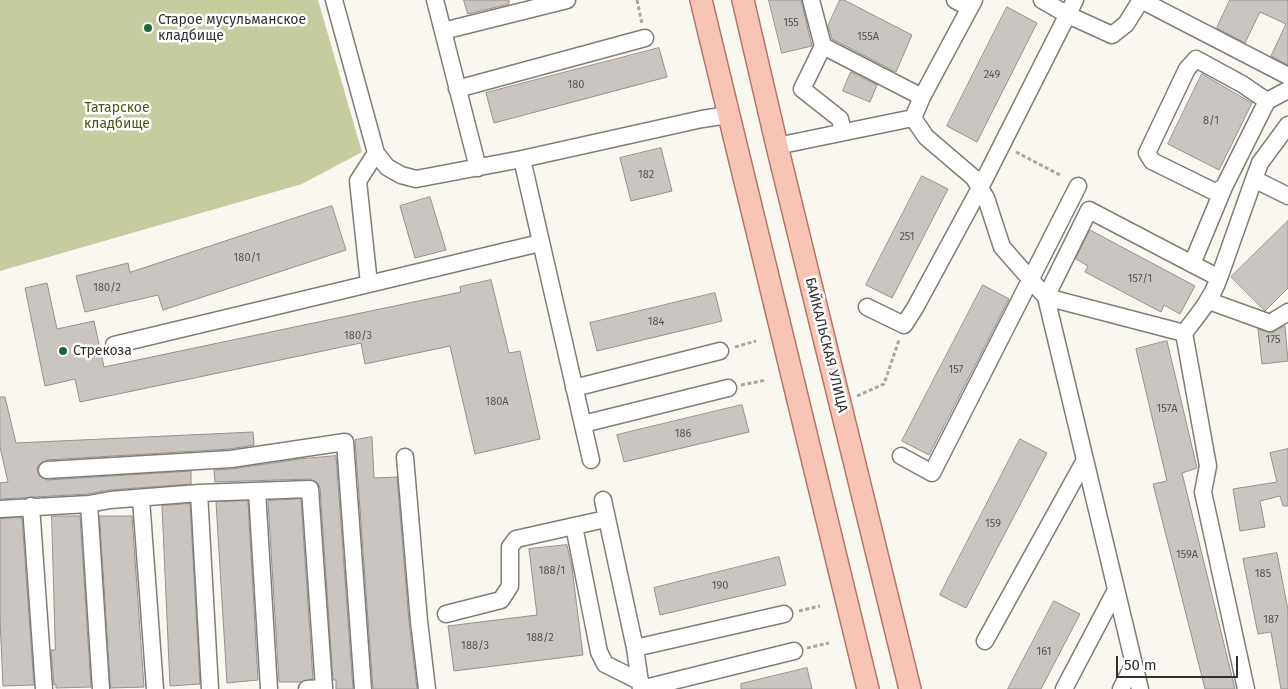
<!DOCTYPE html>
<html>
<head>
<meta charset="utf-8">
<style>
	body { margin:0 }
	#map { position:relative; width:1288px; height:689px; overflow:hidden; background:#faf7f1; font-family:"Fira Sans",sans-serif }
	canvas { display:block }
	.scale { position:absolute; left:1116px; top:656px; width:122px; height:22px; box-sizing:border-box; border:2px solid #32312f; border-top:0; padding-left:6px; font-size:15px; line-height:18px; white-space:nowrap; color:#32312f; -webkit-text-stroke:4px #fff; paint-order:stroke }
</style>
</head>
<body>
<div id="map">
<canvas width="1288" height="689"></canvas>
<div class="scale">50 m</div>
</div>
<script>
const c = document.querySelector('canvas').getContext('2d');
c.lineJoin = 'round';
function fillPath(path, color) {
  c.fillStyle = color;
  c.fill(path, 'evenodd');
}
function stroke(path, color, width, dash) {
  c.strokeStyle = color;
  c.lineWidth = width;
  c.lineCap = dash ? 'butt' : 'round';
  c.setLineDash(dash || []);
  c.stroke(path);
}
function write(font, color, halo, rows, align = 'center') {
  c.font = font + ' "Fira Sans",sans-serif';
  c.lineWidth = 5;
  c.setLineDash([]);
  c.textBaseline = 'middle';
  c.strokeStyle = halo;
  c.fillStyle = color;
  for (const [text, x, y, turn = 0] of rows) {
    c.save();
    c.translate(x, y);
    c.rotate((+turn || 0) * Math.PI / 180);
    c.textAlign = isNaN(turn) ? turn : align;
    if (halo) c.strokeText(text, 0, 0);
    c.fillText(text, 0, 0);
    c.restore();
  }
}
fillPath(new Path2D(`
	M0 0H318L362 152 302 184 0 271Z`), '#c7cc9f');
const building = new Path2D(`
	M464 0H509V4L468 14Z
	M769 0H801L812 46 782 53Z
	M840 0H844L912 35 896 72 832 39 828 26Z
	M1230 0H1288V65L1271 56 1286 24 1260 12 1245 43 1217 28Z
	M1007 7 1037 23 977 142 947 126Z
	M659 48 667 77 494 123 486 93Z
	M851 72 877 85 870 102 843 91Z
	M1202 74 1252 103 1219 170 1168 144Z
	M661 148 672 191 631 201 620 158Z
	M922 176 948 189 892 298 866 285Z
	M430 197 446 250 415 258 400 206Z
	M332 206 346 250 163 310 158 295 85 312 76 276 128 263 130 272Z
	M1288 221V288L1265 311 1231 277Z
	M1090 230 1195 286 1180 314 1164 305 1161 312 1085 272 1088 266 1076 259Z
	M491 280 509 353 520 351 540 439 475 454 450 346 365 364 361 343 80 402 75 379 45 386 25 288 47 283 57 329 94 321 104 367 461 292 460 287Z
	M983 285 1009 299 929 455 902 441Z
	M715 293 722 321 597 351 590 323Z
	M1285 326 1288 361 1262 364 1258 329 1271 333Z
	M1167 341 1197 468 1182 473 1235 689H1205L1153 484 1167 481 1136 349Z
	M0 397H5L16 443 253 432 254 445 230 449 46 460 38 465 37 470 39 476 47 480 191 471V484L109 490 88 494 0 499V483L8 482 0 447Z
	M742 405 749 432 624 462 617 435Z
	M372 437 374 478 397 477 409 622 417 689H373L355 440Z
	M1020 439 1047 453 966 608 940 595Z
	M1288 449V506H1283L1280 496 1260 501 1265 527 1240 531 1233 489 1277 482 1270 453Z
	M336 456 353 689H336V680H333L320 488 318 483 310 479 215 482 214 470 232 469 299 459Z
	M301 499 313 679 301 682H279L268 501Z
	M248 501 258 680 227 683 216 502Z
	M190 504 200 684 170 686 162 506Z
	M52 516H80L91 687 56 688V684L54 685 51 650H55Z
	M100 516H132L144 687 111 688Z
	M22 518 34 685 3 686 0 619V519Z
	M567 545 572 568 583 655 454 671 448 626 537 615 529 549Z
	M1277 553 1288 610V689H1281L1271 632 1258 634 1243 559Z
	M779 557 786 585 660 615 654 588Z
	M1054 601 1080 614 1041 689H1008Z
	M807 668 812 689H741V684Z`);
fillPath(building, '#cbc5c1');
stroke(building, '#97918d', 1);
const minor = new Path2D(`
	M334 0 376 153 387 167 401 175 416 179 522 159 702 119 728 115
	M435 0 478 168
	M811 0 823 46 802 89 840 119 843 132
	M955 0 970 8
	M1042 0 1068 15 1112 35 1126 24 1141 0
	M1141 0 1288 76
	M443 31 567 0
	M823 46 922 97
	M457 89 645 38
	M1267 101 1242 84 1196 59 1187 69 1147 153 1152 161 1215 192 1224 187 1267 101 1288 90
	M913 118 926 137 974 178 986 198 1002 247 1046 297 1140 689
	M777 146 913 118 922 97 974 0
	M522 159 591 460
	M1254 179 1288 196
	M1192 264 1224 187
	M1219 278 1089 210 1046 297 1184 333C1198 315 1211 300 1219 278L1254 179 1260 163 1288 125
	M369 284 358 181 376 153
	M1209 301 1270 323 1288 312
	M867 307 904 325 915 308 980 188 1075 0
	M1184 333 1208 466 1203 492 1246 689
	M114 345 540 243
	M574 388 720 351
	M583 424 728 388
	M901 456 932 473 1078 186
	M405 457 419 621 427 689
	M47 470 231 459 345 442 363 689
	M257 491 269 689
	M199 493 210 689
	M141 499 155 689
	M603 500 635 648 641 689
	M89 504 101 689
	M31 506 44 689
	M0 509 89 504 110 500 199 493 310 489 324 688 307 689
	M574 526 606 519
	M446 614 501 600 510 586V547L516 539 574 526 599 652 605 664 641 682
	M985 641 1085 460
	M635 648 784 614
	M641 689 794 651
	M1064 689 1116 590
	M1121 689 1134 664`);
const major = new Path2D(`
	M701 0 868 689
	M743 0 777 146 910 689`);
stroke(minor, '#807e78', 19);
stroke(major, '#b07766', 24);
stroke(new Path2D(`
	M637 0 642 24
	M1016 152 1060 175
	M735 347 756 341
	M741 385 766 380
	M857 396 884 384 899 340
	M799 611 820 606
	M807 648 829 643`), '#aaa8a4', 3, [4, 2.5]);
stroke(minor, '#fff', 16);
stroke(major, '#f8c4b5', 21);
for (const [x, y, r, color] of [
	[148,28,5,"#1c6938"],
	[63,351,5,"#1c6938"]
]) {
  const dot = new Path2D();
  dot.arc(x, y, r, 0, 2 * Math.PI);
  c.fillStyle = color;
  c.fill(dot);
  stroke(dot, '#fff', 2);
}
write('11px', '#585654', null, [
	["155",791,23],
	["155А",868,37],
	["249",992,75],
	["180",576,85],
	["8/1",1211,121],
	["182",646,175],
	["251",907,237],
	["180/1",247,258],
	["157/1",1140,279],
	["180/2",107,288],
	["184",656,322],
	["180/3",358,336],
	["175",1273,340],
	["157",956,370],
	["180А",497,402],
	["157А",1167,409],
	["186",683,434],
	["159",993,524],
	["159А",1187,555],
	["188/1",552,571],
	["185",1263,574],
	["190",720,586],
	["187",1271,620],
	["188/2",540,638],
	["188/3",475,646],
	["161",1044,652]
]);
write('14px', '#32312f', '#fff', [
	["Старое мусульманское",158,20],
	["кладбище",158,36],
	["Стрекоза",73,351]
], 'left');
write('14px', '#525518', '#fff', [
	["Татарское",117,108],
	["кладбище",117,124]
]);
write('14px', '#32312f', '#fff', [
	["БАЙКАЛЬСКАЯ УЛИЦА",826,345,76]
]);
</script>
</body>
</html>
